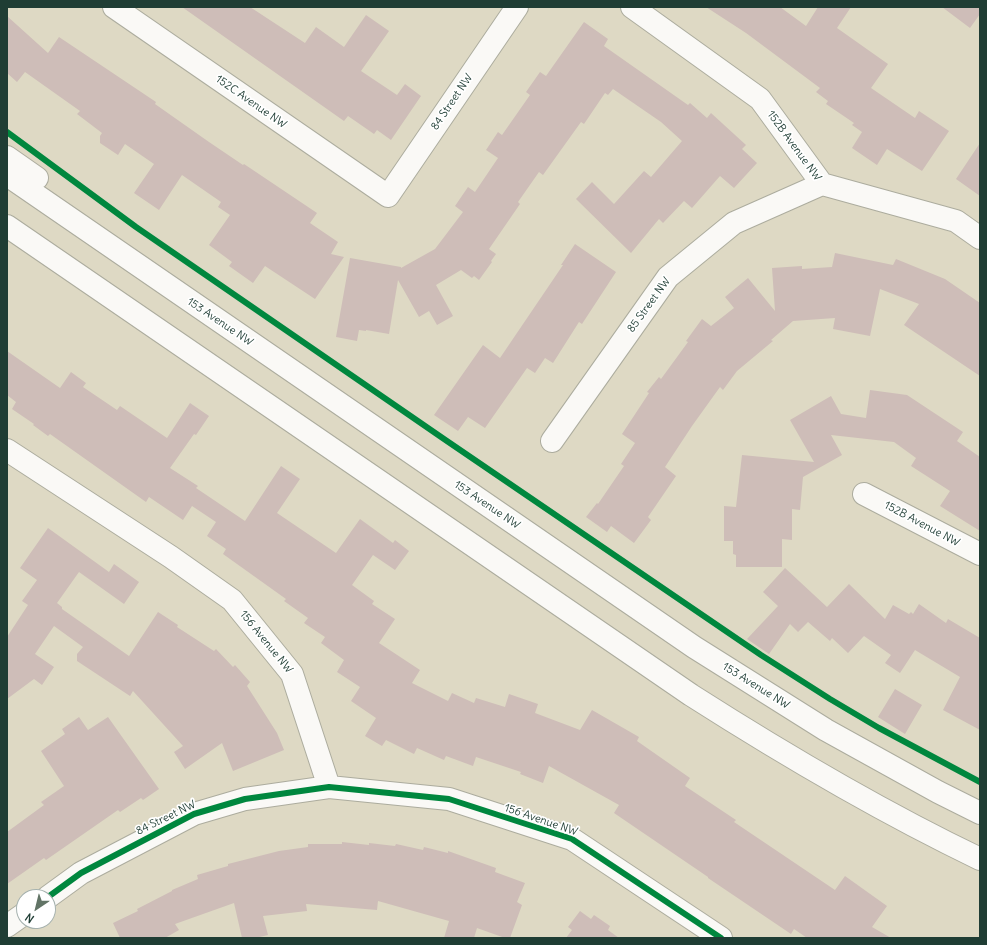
<!DOCTYPE html>
<html>
<head>
<meta charset="utf-8">
<style>
	body { margin:0 }
	#map { position:relative; width:987px; height:945px; overflow:hidden; background:#ded9c4; font-family:Delius,sans-serif }
	canvas { display:block }
	.frame { position:absolute; inset:0; border:8px solid #1f3d34; pointer-events:none }
	.north { position:absolute; left:16px; top:889px; width:40px; height:40px; box-sizing:border-box; background:#fff; border:1px solid #a5b1ae; border-radius:50%; rotate:215deg; font-size:11px; font-weight:700; line-height:16px; text-align:center; color:#1f3d34 }
	.north::after { content:''; display:block; margin:auto; width:14px; height:18px; background:#627466; clip-path:polygon(50% 0,100% 100%,50% 72%,0 100%) }
</style>
</head>
<body>
<div id="map">
<canvas width="987" height="945"></canvas>
<div class="frame"></div>
<div class="north">N</div>
</div>
<script>
const c = document.querySelector('canvas').getContext('2d');
c.lineJoin = 'round';
function fillPath(path, color) {
  c.fillStyle = color;
  c.fill(path, 'evenodd');
}
function stroke(path, color, width, dash) {
  c.strokeStyle = color;
  c.lineWidth = width;
  c.lineCap = dash ? 'butt' : 'round';
  c.setLineDash(dash || []);
  c.stroke(path);
}
function write(font, color, halo, rows, align = 'center') {
  c.font = font + ' Delius,sans-serif';
  c.lineWidth = 3.5;
  c.setLineDash([]);
  c.textBaseline = 'middle';
  c.strokeStyle = halo;
  c.fillStyle = color;
  for (const [text, x, y, turn = 0] of rows) {
    c.save();
    c.translate(x, y);
    c.rotate((+turn || 0) * Math.PI / 180);
    c.textAlign = isNaN(turn) ? turn : align;
    if (halo) c.strokeText(text, 0, 0);
    c.fillText(text, 0, 0);
    c.restore();
  }
}
fillPath(new Path2D(`
	M182 7H250L305 43 316 27 344 47 366 15 389 31 361 71 397 95 405 84 421 96 391 140 377 130 374 134 348 116 344 121Z
	M706 7H780L806 26 818 7H851L837 28 888 64 871 88 915 118 919 111 949 131 922 171 887 149 877 165 852 148 862 132 852 125 854 123 826 104 828 101 816 92 820 88 746 33Z
	M942 7H980V14L970 28Z
	M7 16 48 53 59 37 156 102 155 104 209 142 243 165 244 164 317 213 310 223 338 242 331 254 344 257 315 299 265 266 253 283 229 266 232 262 209 245 230 215 218 207 221 202 182 175 159 210 134 193 154 164 125 144 118 155 100 143V136L102 133 77 114 80 111 25 72 17 82 7 73Z
	M584 22 608 39 604 46 688 105 690 103 707 118 711 113 746 145 742 149 757 163 734 188 720 176 692 208 684 201 663 223 659 219 631 253 576 199 592 182 614 204 644 171 651 177 682 141 661 122 613 89 608 95 605 93 584 124 581 122 543 175 539 172 518 202 520 204 489 249 496 254 491 261 492 262 479 280 474 276 472 278 461 270 436 285 453 316 437 325 429 311 419 317 398 280 389 334 366 330V331L359 330 357 341 336 337 350 258 401 267V268L435 249 463 212 455 206 468 187 475 192 498 158 486 150 498 132 502 135 530 95 526 92 540 72 546 76Z
	M980 143V196L956 179Z
	M575 244 616 272 582 324 579 322 553 363 545 358 535 373 527 368 485 428 468 417 458 431 434 415 483 345 500 358 563 265H561Z
	M835 253 893 265 896 259 945 279 980 303V376L904 325 919 304 880 289 870 336 833 329 835 318 793 321 771 340 773 341 737 371 723 390 720 387 692 426 665 467 676 476 648 517 651 520 634 543 611 526 607 532 586 517 597 503 598 504 624 466 621 464 635 443 622 434 649 393 647 392 659 377 661 379 688 342 686 341 702 319 711 326 734 308 725 297 748 278 775 311 772 268 802 266V269L832 267Z
	M7 351 60 388 71 372 86 383 83 387 117 410 120 406 167 438 190 403 209 416 196 435 194 434 170 468 198 486 196 488 245 521 281 466 300 479 277 513 336 553 360 519 393 543 395 540 409 551 395 570 373 555 352 585 374 601 372 604 395 619 379 643 420 670 412 683 448 701 452 693 474 703 476 698 505 707 509 694 538 704 535 713 580 730 592 710 639 737 637 741 690 778 685 786 736 820 734 822 835 890 845 876 887 906 872 927 891 938H807L794 929 791 934 708 878V877L614 813 619 805 549 766 543 783 520 774 521 772 476 757 473 766 446 756 444 760 417 748 414 754 386 740 382 746 365 736 376 718 351 701 360 687 337 672 344 660 321 643 325 637 304 623 308 618 284 601 286 599 223 554 226 549 207 536 216 522 192 506 183 520 149 497 146 502 50 434 48 436 33 425 34 424 12 409 16 402 7 395Z
	M870 390 907 395 963 432 957 441 980 457V531L940 506 950 491 911 466 916 458 894 442 831 435 842 455 803 477 800 510 792 509V540L782 539V567H736V555L733 554V541H724V506L736 507 742 455 814 462 790 420 831 396 841 414 866 418Z
	M48 528 109 572 114 564 139 582 124 604 79 572 57 603 62 607V609L129 656 158 612 178 625 177 627 214 651 216 649 233 667 235 665 250 682 247 686 277 733 284 750 233 771 222 743 185 769 174 752 183 746 133 691 130 696 77 661V654L83 647 54 626 35 654 54 667 42 685 34 679 7 699V637L28 605 22 601 37 580 20 568Z
	M785 568 827 607 849 584 885 619 893 605 909 614 911 612 913 614 919 604 946 623 948 619 980 638V730L943 710 960 677 915 650 900 673 885 663 891 655 864 636 848 653 832 638 830 641 808 622 798 632 790 624 769 654 747 639 778 606 763 592Z
	M895 689 922 705 905 734 878 717Z
	M79 717 88 730 108 717 159 789 143 800 141 798 120 812 118 810 46 860 44 858 7 884V832L44 805 41 802 64 786 41 751 65 734 62 729Z
	M342 842 369 845V843L395 846 396 844 423 850 424 847 448 853V851L496 868 495 872 525 883 517 902 522 905 510 938H505L477 928 474 938H444L449 921 378 901 377 910 306 904 307 911 263 916 268 935 255 938H242L234 903 175 924 179 930 165 938H120L113 923 138 911 137 909 172 891V890L198 879 197 875 228 866V864L279 851 308 847V844H342Z
	M580 911 591 919 594 915 610 926 608 930 619 938H566L572 930 568 927Z`), '#cebdb8');
const minor = new Path2D(`
	M114 7 388 196 517 7
	M632 7 760 99 822 184 956 221 980 238
	M552 441 668 277 734 223 822 184
	M7 450 171 557 232 600 292 674 329 787
	M864 494 980 554
	M48 897 81 873 194 814 245 799 329 787 449 799 572 839 721 938
	M7 926 24 914`);
const major = new Path2D(`
	M7 157 37 178
	M7 175 694 647 826 730 938 792 980 813
	M7 226 691 695C785 755 880 811 980 859`);
stroke(minor, '#acac9e', 24);
stroke(major, '#acac9e', 24);
stroke(minor, '#faf9f6', 22);
stroke(major, '#faf9f6', 22);
stroke(new Path2D(`
	M7 132 136 227 444 439 761 655 830 699 879 728 980 782
	M48 897 81 873 194 814 245 799 329 787 449 799 572 839 721 938`), '#00873e', 6);
write('11px', '#1f3d34', '#fff', [
	["152C Avenue NW",251,102,35],
	["84 Street NW",452,102,-56],
	["152B Avenue NW",794,146,54],
	["85 Street NW",649,305,-54],
	["153 Avenue NW",220,322,34],
	["153 Avenue NW",487,505,34],
	["152B Avenue NW",922,524,28],
	["156 Avenue NW",266,642,51],
	["153 Avenue NW",756,686,32],
	["84 Street NW",166,818,-26],
	["156 Avenue NW",541,820,19]
]);
</script>
</body>
</html>
